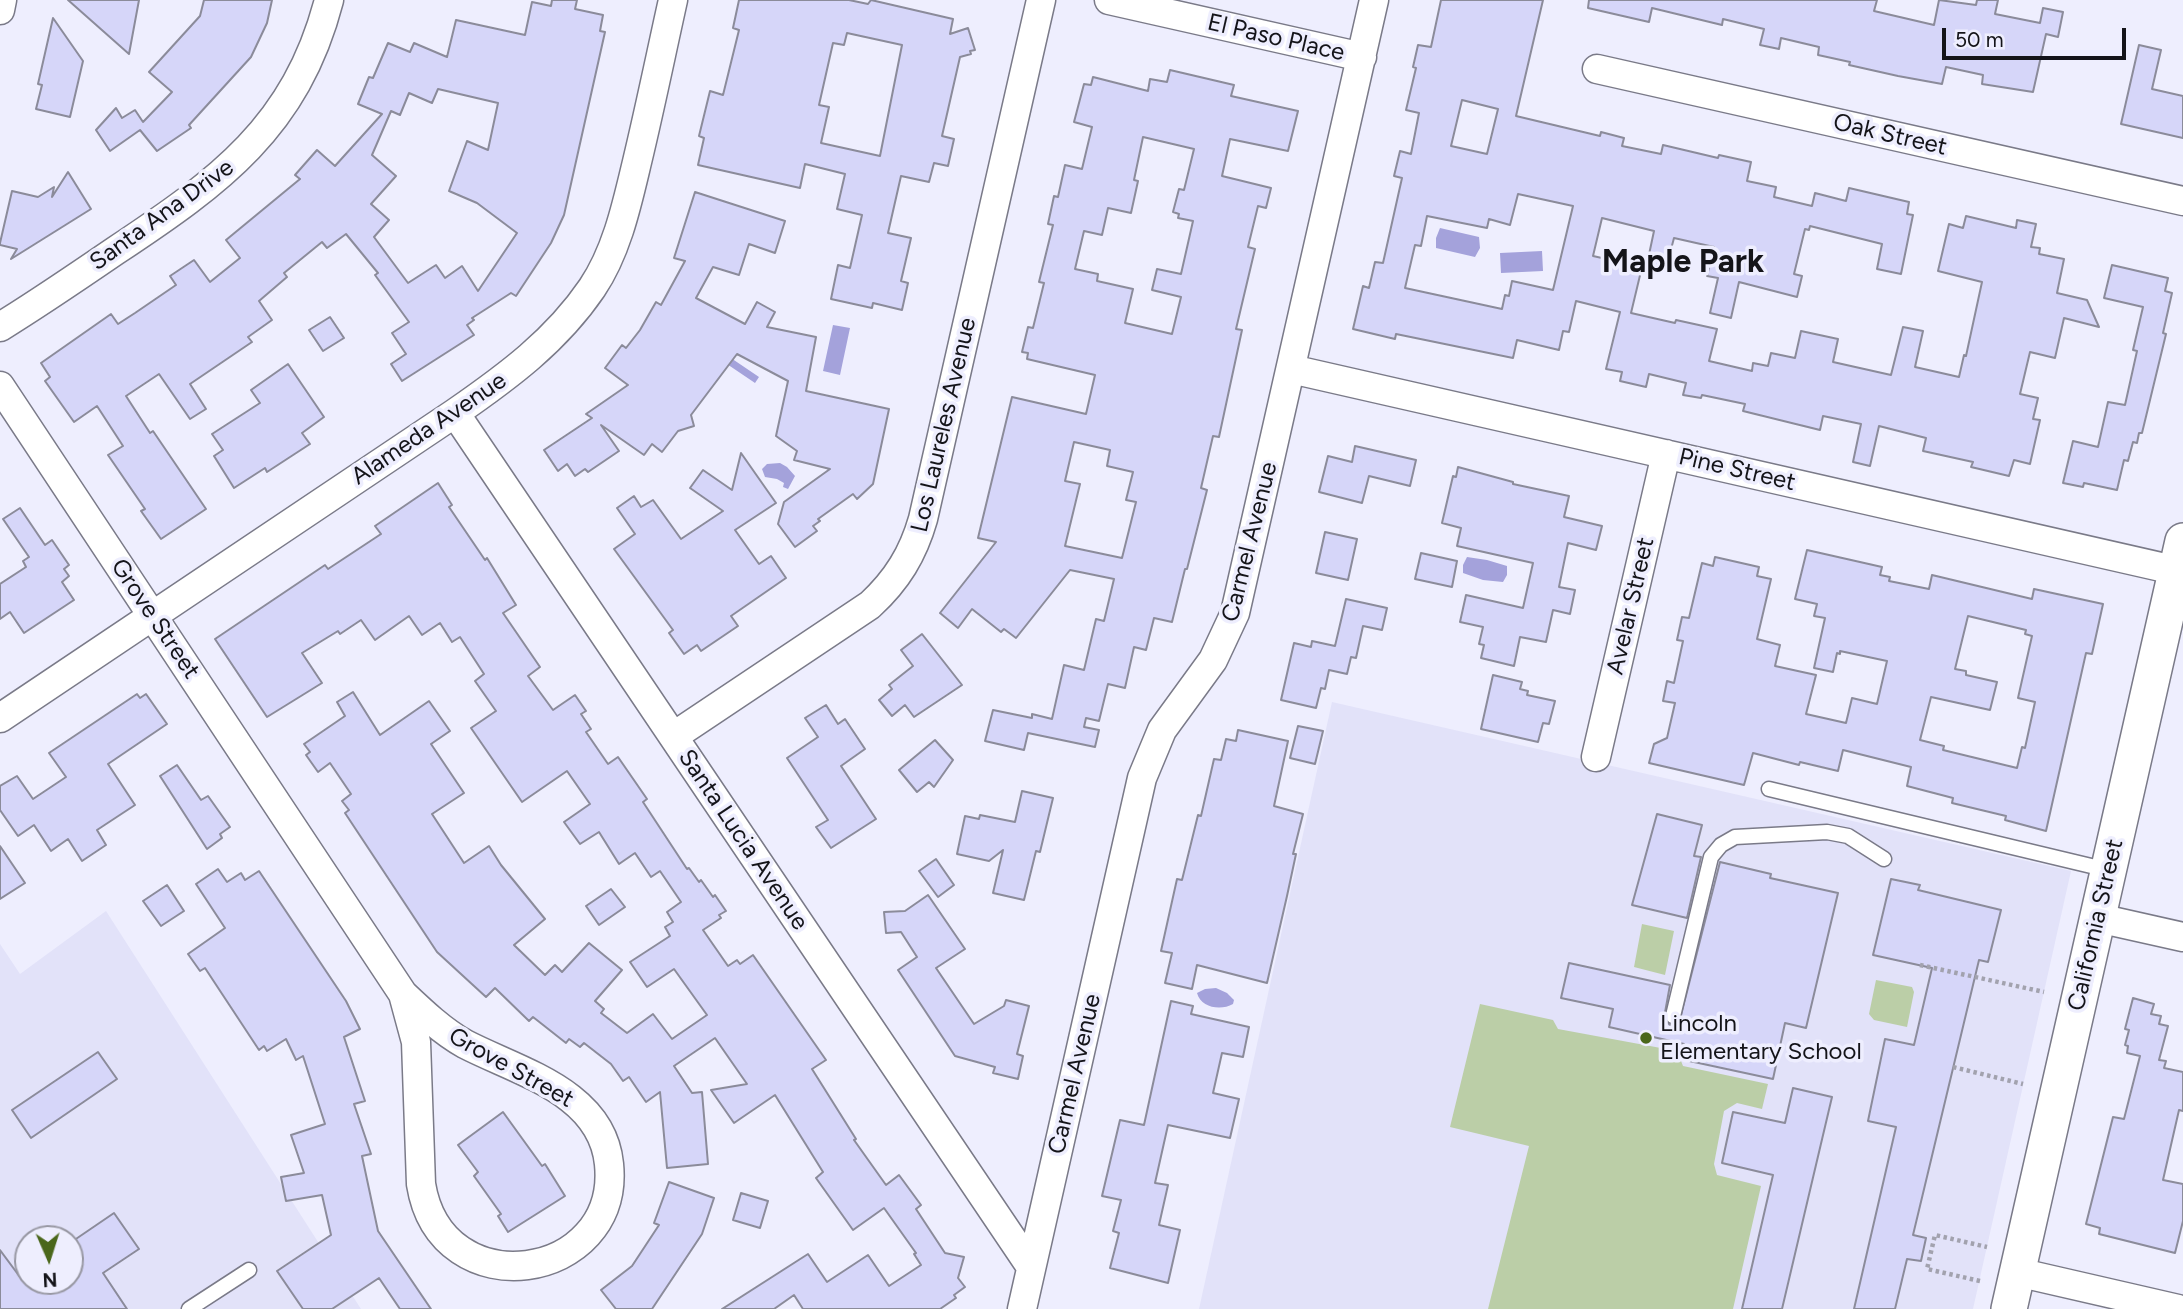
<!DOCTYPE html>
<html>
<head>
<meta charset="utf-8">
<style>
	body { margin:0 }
	#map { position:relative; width:2183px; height:1309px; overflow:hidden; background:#eeeefe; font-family:Figtree,sans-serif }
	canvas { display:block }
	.north { position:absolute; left:14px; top:1225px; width:70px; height:70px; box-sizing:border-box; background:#eeeefe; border:2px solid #9797a2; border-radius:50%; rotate:177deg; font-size:19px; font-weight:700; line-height:28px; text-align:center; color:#141419 }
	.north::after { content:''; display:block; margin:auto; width:24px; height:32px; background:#4a671b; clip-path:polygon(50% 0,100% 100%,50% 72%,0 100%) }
	.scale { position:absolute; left:1942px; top:28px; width:184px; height:32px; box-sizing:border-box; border:4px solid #141419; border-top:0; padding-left:9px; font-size:21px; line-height:24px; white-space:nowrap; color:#141419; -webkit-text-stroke:5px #eeeefe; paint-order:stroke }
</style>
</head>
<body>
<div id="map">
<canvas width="2183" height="1309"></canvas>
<div class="north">N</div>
<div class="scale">50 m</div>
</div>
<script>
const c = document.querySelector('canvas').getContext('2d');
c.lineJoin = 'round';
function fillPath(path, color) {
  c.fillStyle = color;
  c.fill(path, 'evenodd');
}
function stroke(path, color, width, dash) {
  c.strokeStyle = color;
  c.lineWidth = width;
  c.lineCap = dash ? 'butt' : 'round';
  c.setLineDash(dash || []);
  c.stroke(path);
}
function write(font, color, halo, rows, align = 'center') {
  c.font = font + ' Figtree,sans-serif';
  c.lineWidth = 7;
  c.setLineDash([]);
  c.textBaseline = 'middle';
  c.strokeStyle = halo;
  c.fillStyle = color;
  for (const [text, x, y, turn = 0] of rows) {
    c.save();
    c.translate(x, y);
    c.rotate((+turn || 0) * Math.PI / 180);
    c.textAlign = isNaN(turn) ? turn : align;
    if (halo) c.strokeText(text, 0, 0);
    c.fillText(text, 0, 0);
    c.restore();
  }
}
fillPath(new Path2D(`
	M1332 702 2071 871 1973 1309H1199Z
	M106 911 361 1309H0V944L20 974ZM28 1239H70V1281H28Z`), '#e2e2f9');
fillPath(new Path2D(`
	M1642 924 1674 931 1665 975 1634 967Z
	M1876 980 1912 987 1914 992 1907 1027 1874 1020 1869 1014Z
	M1480 1004 1553 1020 1558 1029 1677 1051 1683 1066 1768 1084 1762 1109 1737 1103 1724 1111 1714 1164 1717 1175 1761 1186 1733 1309H1488L1529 1146 1450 1127Z`), '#bbcea7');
fillPath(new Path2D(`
	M1440 228 1479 237 1480 248 1475 257 1436 248V238Z
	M1542 251 1543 271 1501 273 1500 253Z
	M833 325 850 328 840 375 823 371Z
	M725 354 759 377 755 383 721 360Z
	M780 463 787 467 795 476 788 489 783 487 784 483 777 479 765 477 762 469 767 464Z
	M1467 557 1487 560 1507 566V575L1503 582 1483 580 1463 573V565Z
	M1216 988 1227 993 1234 1000 1233 1004C1221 1011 1201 1008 1197 993L1205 989Z`), '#a4a2db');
const building = new Path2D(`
	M68 0H139L129 54Z
	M204 0H272L267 23 251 57 189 125 191 128 157 151 140 130 110 151 96 130 116 108 122 118 135 110 143 122 172 92 149 72 200 16Z
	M552 0H577L575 9 603 15 600 31 605 32 564 215 551 243 516 296 511 293 472 318 474 320 467 325 474 335 402 381 391 364 406 354 392 333 409 322 375 275 378 273 346 234 327 248 322 242 284 273 287 277 259 301 272 320 248 337 252 342 190 384 206 409 190 419 159 374 126 396 150 433 153 431 206 509 161 539 141 511 145 509 108 455 123 446 97 406 74 422 45 381 50 377 41 363 111 314 118 324 135 313 176 285 170 276 194 260 210 282 240 258 226 240 300 179 295 175 317 150 335 166 382 114 358 104 369 77 373 78 388 43 410 52 414 43 447 57 456 20 525 35 532 2 551 6ZM438 89 498 103 488 150 467 141 449 191 477 203 517 233 478 291 462 266 445 278 436 265 408 283 374 237 389 220 371 204 396 176 372 155 391 111 400 115 409 93 432 103Z
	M739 0H849L868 4 871 0 953 19 950 34 968 28 975 50 970 51 971 54 960 57 942 136 954 139 948 166 934 163 929 182 901 176 888 233 911 238 901 281 908 283 902 310 873 303 872 308 831 299 838 265 850 268 862 215 837 209 845 174 805 164 800 188 698 165 704 138 699 136 710 91 723 95 739 30 733 28ZM847 33 902 45 880 156 821 143 829 107 819 105 833 43 844 45Z
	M1441 0H1543L1516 116 1600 136 1601 132 1624 138 1622 146 1661 154 1663 145 1718 158 1719 155 1751 162 1747 181 1776 187 1774 197 1812 206 1815 193 1846 201 1849 188 1909 202 1907 214 1913 215 1901 274 1877 269 1882 244 1810 226 1809 230 1805 229 1794 274 1802 276 1797 297 1739 282 1731 318 1710 313 1718 278 1707 276 1714 247 1674 238 1666 268 1647 264 1654 231 1602 218 1593 256 1642 267 1631 313 1675 323 1676 320 1717 329 1709 361 1752 371 1753 363 1768 366 1771 353 1795 358 1801 331 1838 339 1833 362 1891 375 1903 327 1923 331 1915 367 1959 377 1964 355 1966 356 1982 282 1938 271 1949 224 1963 228 1966 216 2016 228 2017 220 2036 224 2031 247 2040 248 2039 254 2064 259 2057 293 2087 300 2099 327 2064 318 2055 358 2030 352 2020 394 2038 398 2033 419 2040 420 2030 464 2014 460 2009 476 1971 467 1973 462 1923 451 1926 438 1879 426 1870 466 1853 462 1861 424 1823 416 1820 430 1743 411 1745 404 1702 395 1701 398 1683 395 1686 383 1649 374 1646 387 1620 381 1622 372 1606 369 1620 312 1576 301 1569 332 1563 331 1559 350 1517 340 1513 358 1396 334 1395 339 1353 329 1363 286 1369 288 1375 262 1383 263 1402 178 1394 176 1400 151 1411 154 1419 113 1406 110 1416 68 1413 67 1418 45 1431 47ZM1462 100 1498 109 1487 154 1451 146ZM1518 194 1573 206 1553 290 1512 281 1509 296 1505 295 1502 309 1405 288 1415 245 1421 246 1427 216 1487 228 1489 219 1510 225Z
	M1589 0H1877L1874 11 1934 25 1939 0 1976 5 1977 0H1998L1995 14 2040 23 2043 8 2063 12 2058 37 2046 34 2033 92 1982 84 1983 75 1946 67 1942 84 1898 76 1849 65 1850 62 1818 55 1819 47 1781 38 1779 49 1760 45 1764 29 1723 19 1722 25 1652 8 1649 22 1588 8Z
	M53 18 83 61 70 117 36 109 42 85 38 84Z
	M2139 45 2161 50 2152 89 2183 96V138L2121 124Z
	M1170 70 1234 85 1231 96 1298 111 1288 151 1230 139 1222 176 1271 188 1266 208 1258 206 1248 247 1255 249 1236 329 1242 330 1219 437 1213 436 1201 488 1207 490 1187 569H1185L1172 622 1154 618 1146 650 1134 647 1125 688 1108 684 1099 721 1086 718 1084 727 1099 730 1095 747 1028 733 1024 750 985 741 993 710 1032 718V714L1052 719 1064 665 1084 670 1096 619 1104 621 1114 579 1070 570 1016 638 1004 629 1001 632 972 609 958 628 940 613 996 542 978 538 1012 397 1086 414 1095 375 1027 359 1028 353 1022 352 1028 327 1033 328 1044 283 1039 282 1053 225 1048 224 1054 196 1058 197 1065 165 1082 169 1092 127 1074 122 1084 84 1091 85 1093 77 1148 91 1150 79 1167 82ZM1143 137 1194 149 1184 190 1179 189 1173 212 1179 214 1178 218 1193 221 1181 274 1157 269 1152 290 1181 297 1172 334 1125 323 1133 289 1097 281 1098 274 1075 269 1084 231 1102 235 1108 208 1131 213 1138 181 1134 180ZM1074 442 1110 450 1107 466 1133 472 1126 500 1136 502 1122 558 1065 546 1080 484 1065 481Z
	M68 172 91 209 11 259 17 249 0 245V243L12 191 38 197 54 187 52 197Z
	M695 192 785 221 775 253 749 244 739 275 713 267 696 298 745 324 757 302 775 312 767 327 816 337 806 391 889 409 873 484 857 499 853 494 818 519 820 521 813 526 817 531 795 547 778 524 784 502 830 469 794 460 797 451 776 436 788 381 737 354 691 415 694 426 678 431 662 452 652 444 644 455 601 425 619 451 588 472 585 469 575 476 567 464 558 471 544 450 592 418 586 414 628 385 605 368 622 345 626 348 640 330 656 302 661 305 685 261 674 258Z
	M2112 265 2168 278 2165 291 2172 293 2163 333 2166 334 2142 433H2139L2137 443 2133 442 2128 461 2124 460 2117 490 2084 483 2083 487 2063 483 2073 441 2098 447 2108 402 2125 405 2137 351 2133 350 2143 307 2104 298Z
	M330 317 344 338 323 351 309 330Z
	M288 364 324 417 302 433 310 444 267 472 265 468 234 488 214 456 223 450 212 434 260 403 251 390Z
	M1355 446 1416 460 1410 486 1369 476 1362 503 1319 492 1328 456 1352 462Z
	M741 453 776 503 735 530 759 564 771 556 786 578 731 616 738 626 701 651 697 645 684 654 669 633 673 630 614 549 635 534 617 508 634 496 641 507 653 500 681 539 723 511 690 488 703 470 732 490Z
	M1458 467 1513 482V484L1569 496 1564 517 1602 526 1596 550 1568 543 1559 587 1575 590 1570 614 1553 610 1546 642 1520 637 1514 666 1481 658 1484 645 1479 644 1483 627 1460 622 1466 595 1523 608 1533 563 1457 546 1461 528 1442 523 1453 476 1456 477Z
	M438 483 452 505 449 507 485 560 487 558 516 605 503 613 540 667 528 676 553 710 575 695 586 711 581 714 591 729 586 732 608 764 618 757 647 799 643 802 687 869 689 868 699 882 701 880 713 897 715 895 726 911 719 915 721 918 703 930 728 966 737 960 740 964 753 955 826 1060 812 1069 856 1139 854 1140 886 1185 899 1175 921 1205 916 1209 945 1253 964 1257 958 1278 965 1287 954 1295 956 1298 940 1309H803L794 1295 774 1309H722L808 1254 827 1282 868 1255 889 1286 921 1265 914 1254 916 1253 884 1208 853 1230 816 1178 823 1172 775 1095 734 1123 711 1090 747 1084 715 1038 674 1066 692 1093 702 1092 708 1164 667 1168 660 1092 646 1102 629 1077 623 1081 611 1064 584 1043 580 1047 569 1039 566 1043 533 1017 529 1021 495 988 486 997 437 952 345 813 349 810 342 801 351 794 330 763 318 772 306 755 310 752 304 744 345 716 337 702 353 692 380 735 429 701 450 731 431 744 464 793 432 814 464 863 489 846 501 865 545 919 514 945 545 975 555 965 562 972 589 943 622 970 595 1001 604 1009 601 1013 627 1033 653 1014 672 1039 707 1015 674 969 647 987 630 962 670 936 665 927 673 922 667 912 681 902 660 871 651 877 635 853 619 864 599 832 580 844 564 822 590 804 567 771 522 802 471 728 496 711 475 681 484 674 460 637 452 642 440 623 422 635 409 616 375 640 361 620 340 634 338 631 302 653 322 683 267 717 215 639 325 565 328 569 381 534 375 526Z
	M20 508 45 545 52 540 69 565 64 569 69 576 62 582 74 600 24 633 10 612 0 619V584L26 567 23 561 29 557 3 519Z
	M1325 532 1357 539 1348 580 1316 573Z
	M1807 550 1882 567 1880 575 1890 577 1889 581 1929 589 1932 575 2032 599 2034 589 2103 604 2092 654 2086 653 2046 831 2005 820 2006 816 1952 803 1953 798 1907 786 1911 767 1843 750 1838 771 1800 762 1799 765 1753 753 1744 785 1649 763 1654 744 1667 738 1675 703 1663 701 1667 681 1674 683 1683 641 1677 640 1682 617 1689 618 1702 563 1713 566 1715 557 1759 567 1757 576 1771 579 1757 639 1780 645 1775 666 1816 675 1806 714 1846 723 1852 698 1877 704 1887 661 1840 651V654L1837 653 1833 672 1814 668 1825 618 1814 616 1817 604 1795 599ZM1968 616 2026 630 2025 634 2032 636 2018 698 2035 702 2025 748 2022 747 2017 768 1943 750 1944 746 1920 740 1931 697 1990 710 1997 682 1966 675V671L1955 669Z
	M1421 553 1457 561 1452 587 1415 579Z
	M1346 599 1387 608 1382 630 1363 626 1356 658 1351 657 1347 674 1329 670 1325 689 1321 688 1316 708 1281 700 1294 643 1311 647 1312 641 1335 646Z
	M922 634 962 685 914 717 905 705 892 716 879 700 892 689 889 685 913 666 901 650Z
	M1493 675 1522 682 1520 689 1528 691 1527 695 1555 701 1549 724 1543 723 1538 742 1481 729Z
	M137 694 140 698 146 694 167 724 108 764 135 805 97 830 106 845 82 861 68 839 51 851 34 825 18 836 0 810V786L17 776 33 799 66 777 49 753Z
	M826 705 838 724 845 719 865 749 841 766 876 819 831 848 816 827 828 820 787 758 818 737 805 718Z
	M1298 726 1323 731 1315 764 1290 758Z
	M1238 730 1288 741 1274 806 1303 814 1293 854H1296L1287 896 1267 983 1197 965 1192 989 1165 983 1172 953 1161 951 1177 879 1182 880 1198 815 1201 816 1214 759 1221 760 1226 739 1236 741Z
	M935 740 953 760 934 787 929 782 917 792 899 770Z
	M177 765 201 800 208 796 230 827 220 834 222 838 207 849 160 776Z
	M1022 791 1053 798 1040 852 1036 851 1024 900 993 893 1003 850 989 861 957 854 965 816 979 819 980 815 1015 822Z
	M1657 814 1702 825 1694 856 1701 857 1687 918 1632 905Z
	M0 846 25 883 0 899Z
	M936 859 954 885 938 897 919 871Z
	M1720 862 1771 874 1770 878 1838 893 1806 1028 1785 1023 1773 1079 1680 1059 1684 1044 1609 1027 1613 1009 1561 998 1569 963 1670 985 1664 1018 1670 1025 1679 1023Z
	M218 869 227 882 241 873 245 880 259 871 346 1001 360 1029 344 1037 365 1101 354 1104 371 1154 362 1156 378 1231 431 1309H400L379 1278 332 1309H303L277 1271 331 1235 322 1195 286 1201 281 1177 304 1173 291 1135 325 1124 303 1056 296 1060 286 1039 267 1051 264 1046 259 1050 205 968 200 971 188 954 225 928 196 884Z
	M1891 879 1920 885 1918 890 2001 910 1988 962 1979 960 1913 1235 1926 1238 1921 1261 1907 1259 1895 1309H1854L1896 1127 1868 1121 1885 1039 1914 1045 1932 968 1873 955Z
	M167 885 184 911 161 926 143 901Z
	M611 889 625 907 599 925 586 906Z
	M928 895 965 949 936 968 974 1024 1004 1006 1006 1000 1029 1006 1017 1054 1023 1056 1018 1079 993 1073 995 1067 955 1056 898 970 917 957 901 932 886 933 884 912 905 911Z
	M2133 998 2154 1004 2151 1014 2161 1016 2159 1024 2168 1026 2159 1060 2166 1061 2164 1068 2183 1072V1111L2179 1110 2163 1180 2183 1184V1221L2175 1253 2099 1234 2100 1228 2086 1224 2113 1117 2124 1119 2140 1056 2127 1053 2128 1046 2125 1045 2129 1030 2125 1029Z
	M1171 1001 1193 1006 1191 1014 1249 1027 1243 1057 1222 1053 1213 1093 1239 1099 1230 1138 1168 1125 1155 1183 1168 1185 1159 1225 1180 1230 1168 1283 1110 1268 1119 1233 1113 1231 1121 1200 1102 1196 1120 1120 1144 1125Z
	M98 1052 117 1079 31 1138 12 1110Z
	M1793 1088 1832 1097 1782 1309H1742L1773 1175 1722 1163 1733 1112 1785 1123Z
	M503 1112 542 1166 545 1164 565 1196 508 1232 498 1216 501 1214 474 1176 478 1172 458 1145Z
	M669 1182 714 1198 702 1234 652 1309H616L601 1290 632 1266 659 1225 654 1223Z
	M741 1193 768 1201 760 1228 733 1220Z
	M114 1213 139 1249 103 1273 127 1309H0V1250L20 1277 28 1271V1281H70V1243Z`);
fillPath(building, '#d6d6f9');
stroke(building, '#8b8b9a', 2);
const service = new Path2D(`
	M1769 789 2108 870
	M1673 1016 1711 857 1721 845 1735 837 1827 832 1848 836 1884 859
	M189 1309 249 1270`);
const minor = new Path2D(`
	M1109 0 1362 57
	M0 10 2 0
	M1597 69 2183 201
	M0 327C39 303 77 277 115 251 219 182 296 127 329 0
	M1291 369 2183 572
	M0 386 403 994
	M455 413 1031 1267
	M0 718 455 413C507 377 556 341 592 288 617 251 627 204 637 162 650 108 661 54 673 0
	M674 736 870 605C897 580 913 554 923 519L1041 0
	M1596 757 1666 454
	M2098 918 2183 937
	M403 994C422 1012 442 1031 465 1044 519 1072 602 1092 609 1164 621 1282 441 1309 421 1184L416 1042Z
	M2017 1272 2178 1309
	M1022 1309 1142 778 1162 730 1213 660 1235 613 1374 0`);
const tertiary = new Path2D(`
	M2009 1309 2183 541`);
stroke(service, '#7a7a88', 17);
stroke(minor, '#7a7a88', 31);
stroke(tertiary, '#7a7a88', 38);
stroke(new Path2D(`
	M1920 965 2044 992
	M1953 1067 2023 1084
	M1980 1281 1927 1269 1935 1235 1987 1247`), '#a2a2ae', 4.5, [3.5, 3.5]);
stroke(service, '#fff', 14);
stroke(minor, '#fff', 28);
stroke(tertiary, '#fff', 35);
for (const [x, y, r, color] of [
	[1646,1038,7,"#4a671b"]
]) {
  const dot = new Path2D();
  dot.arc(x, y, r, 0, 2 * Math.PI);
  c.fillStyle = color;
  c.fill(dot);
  stroke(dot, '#eeeefe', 2.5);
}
write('24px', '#141419', '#eeeefe', [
	["El Paso Place",1276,38,13],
	["Oak Street",1890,135,13],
	["Santa Ana Drive",162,215,-36],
	["Los Laureles Avenue",944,425,-77],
	["Alameda Avenue",429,429,-34],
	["Pine Street",1737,470,13],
	["Carmel Avenue",1250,542,-76],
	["Avelar Street",1631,606,-77],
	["Grove Street",155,619,56],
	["Santa Lucia Avenue",743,840,56],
	["California Street",2096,925,-77],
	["Grove Street",511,1068,29],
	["Carmel Avenue",1075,1074,-77]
]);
write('24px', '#141419', '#eeeefe', [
	["Lincoln",1660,1024],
	["Elementary School",1660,1052]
], 'left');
write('bold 32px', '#141419', '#eeeefe', [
	["Maple Park",1683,263]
]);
</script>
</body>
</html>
